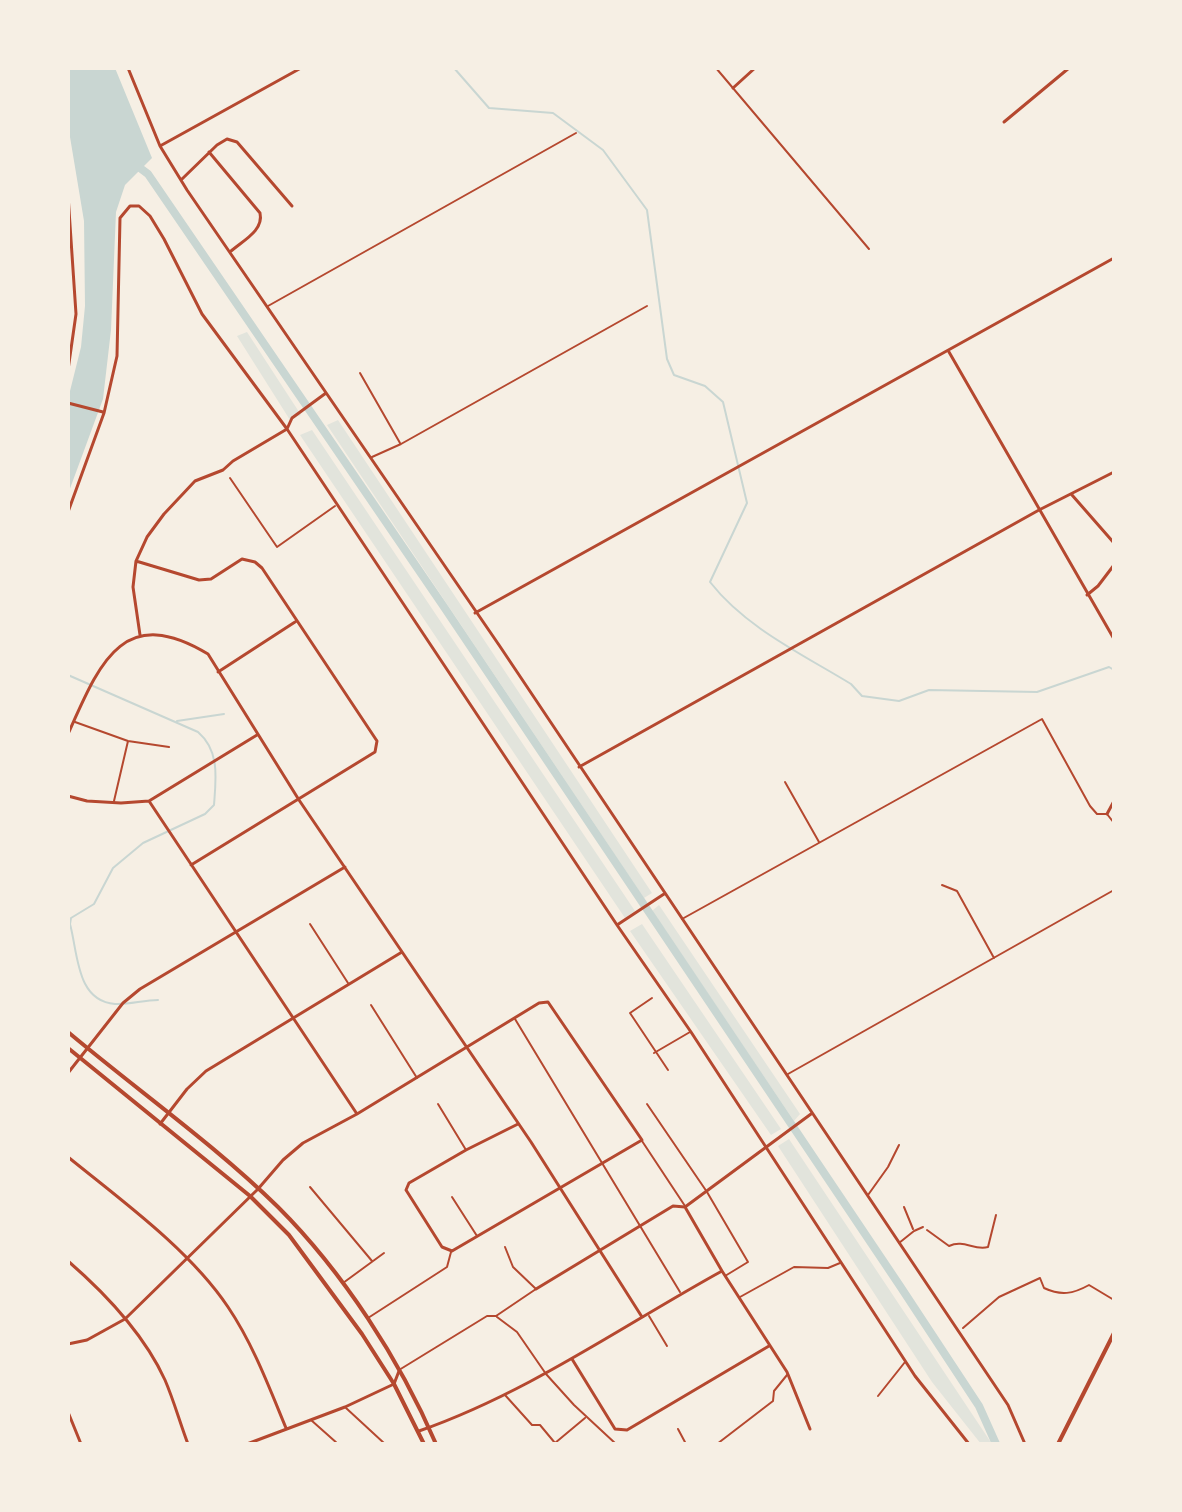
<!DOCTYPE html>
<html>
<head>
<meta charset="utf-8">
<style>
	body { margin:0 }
	#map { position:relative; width:1182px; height:1512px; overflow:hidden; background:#f6efe4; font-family:Commissioner,sans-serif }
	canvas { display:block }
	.frame { position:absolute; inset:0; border:70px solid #f6efe4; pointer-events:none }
</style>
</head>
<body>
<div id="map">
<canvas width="1182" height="1512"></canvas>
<div class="frame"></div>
</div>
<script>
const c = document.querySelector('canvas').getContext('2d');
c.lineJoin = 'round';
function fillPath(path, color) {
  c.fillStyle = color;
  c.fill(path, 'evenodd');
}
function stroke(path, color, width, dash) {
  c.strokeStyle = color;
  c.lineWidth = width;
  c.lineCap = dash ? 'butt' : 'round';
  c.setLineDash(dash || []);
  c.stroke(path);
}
fillPath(new Path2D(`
	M247 332 301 415 290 420 237 336Z
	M338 420 652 893 644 898 327 425Z
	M312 430 635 911 625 918 300 435Z
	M659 905 800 1114 794 1121 652 911Z
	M642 924 781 1129 771 1135 630 931Z
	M789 1139 992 1444H981L932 1382 778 1146Z`), '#e2e4dc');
fillPath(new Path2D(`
	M68 68H115L152 158 125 185 116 212 111 330 103 399 68 494V399L81 347 85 306 84 221 68 125Z`), '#c9d6d2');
stroke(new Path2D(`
	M454 68 489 108 553 113 603 150 647 210 667 359 674 375 705 386 723 402 747 503 710 582C746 628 802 654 851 684L862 696 899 701 929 690 1037 692 1109 667 1114 670
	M68 675 198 732C220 751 216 778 214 805L205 814 143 843 113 868 94 904 71 918 70 924C78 953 76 1001 115 1004 128 1005 144 1000 158 1000
	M177 721 224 714`), '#c9d6d2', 2);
stroke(new Path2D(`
	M136 165 148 174 444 607 900 1286 979 1406 996 1444`), '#c9d6d2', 8);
stroke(new Path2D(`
	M904 1207 913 1229
	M927 1230 949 1246C964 1239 974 1251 988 1247L996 1215
	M963 1328 999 1297 1040 1278 1044 1288C1061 1296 1073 1294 1089 1285L1114 1300`), '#b5482f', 2);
stroke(new Path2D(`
	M716 68 869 249
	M268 306 576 133
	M360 373 400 443
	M372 457 401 444 647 306
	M230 478 277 547 335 506
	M75 722 128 741 169 747
	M785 782 819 842
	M114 801 128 741
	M942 885 957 891 994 958
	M682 919 1042 719 1090 806 1097 814H1107L1114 823
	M310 924 348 983
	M652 998 630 1013 668 1070
	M371 1005 417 1078
	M515 1019 680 1292
	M654 1053 690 1032
	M788 1074 1114 890
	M438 1104 466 1150
	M647 1104 707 1192 748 1262 725 1276
	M642 1141 685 1206
	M310 1187 372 1261
	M868 1195 888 1167 899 1145
	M452 1197 477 1236
	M899 1243 914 1231 923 1227
	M343 1283 384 1253
	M740 1297 794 1267 828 1268 840 1263
	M649 1316 667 1346
	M497 1317 517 1332 546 1374 574 1405 616 1444
	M368 1318 447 1267 451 1252
	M399 1370 487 1316H496L536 1289 513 1267 505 1247
	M505 1395 532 1425H540L555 1443 585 1418
	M878 1396 905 1362
	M346 1408 385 1444
	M311 1420 338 1444
	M678 1429 686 1444
	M717 1444 773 1401 774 1391 787 1375`), '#b5482f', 2);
stroke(new Path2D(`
	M128 68 160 146 187 190 499 645 959 1332 1008 1405 1025 1444
	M733 88 755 68
	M1004 122 1069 68
	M160 146 301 68
	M209 152 260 213C264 231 242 241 230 252
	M181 180 217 145 227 139 237 142 292 206
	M68 195 76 314 68 370
	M949 352 1114 639
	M68 403 103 412
	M1072 495 1114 543
	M68 512 104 413 117 356 120 218 130 206H139L150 216 164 239 202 314 287 429 617 925 691 1032 915 1376 969 1444
	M136 561 199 580 211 579 242 559 255 562 262 568 377 741 375 752 191 865
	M1087 595 1098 586 1114 565
	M475 613 1114 258
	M140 635 133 587 136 561 147 537 164 514 195 481 223 470 233 461 287 429 292 418 326 393
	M218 672 295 622
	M68 734C99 665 122 602 208 654L299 800 531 1142 642 1317
	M579 767 1039 510 1114 472
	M68 796 87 801 121 803 149 801 257 735
	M149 801 357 1114
	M1107 814 1114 801
	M617 925 664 894
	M68 1073 123 1003 140 989 345 867
	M160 1124 187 1089 206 1071 402 952
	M68 1157C121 1200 190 1250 228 1307 253 1344 269 1387 286 1428
	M685 1207 722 1271 787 1372 810 1429
	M685 1207 811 1114
	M68 1261C106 1294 144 1334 165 1380 174 1401 180 1423 188 1444
	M536 1289 673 1206 685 1207
	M68 1344 87 1340 125 1319 258 1189 283 1160 303 1143 357 1114 539 1003 548 1002 642 1140 452 1251 442 1247 406 1190 409 1183 466 1150 518 1124
	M572 1359 615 1429 627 1430 769 1346
	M68 1412 81 1444
	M419 1431C528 1393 622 1326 722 1271
	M247 1444 345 1407 394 1384 399 1371`), '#b5482f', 3);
stroke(new Path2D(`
	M68 1032C137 1090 215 1145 278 1207 343 1272 400 1360 436 1444
	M68 1048 250 1196 289 1235 362 1334 394 1384 424 1444
	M1058 1444 1114 1333`), '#b5482f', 4);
</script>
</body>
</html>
